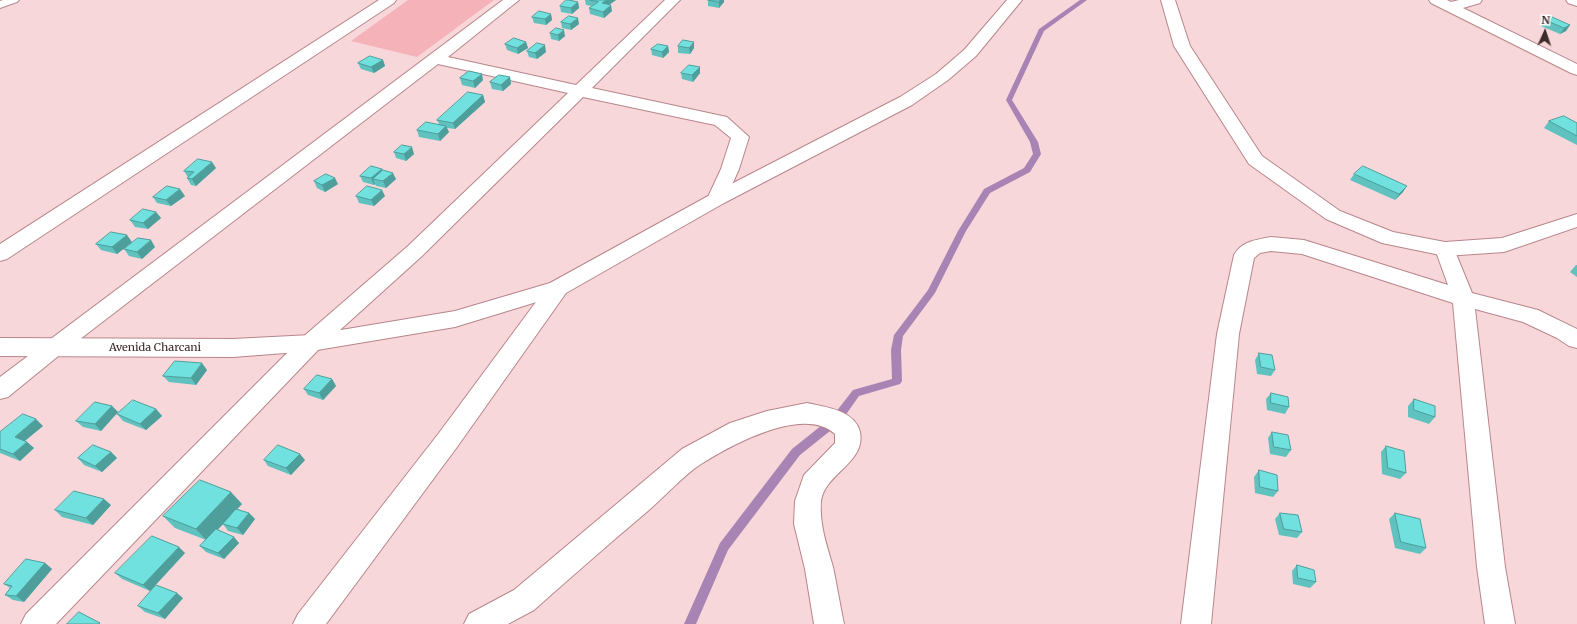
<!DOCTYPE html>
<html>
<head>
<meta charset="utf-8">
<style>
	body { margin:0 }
	#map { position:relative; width:1577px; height:624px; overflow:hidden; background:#f8d7da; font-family:Merriweather,serif }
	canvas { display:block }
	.north { position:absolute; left:1525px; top:12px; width:40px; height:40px; -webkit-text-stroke:3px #fff; paint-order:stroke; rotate:3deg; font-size:11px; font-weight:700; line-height:16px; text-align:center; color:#3e2a2b }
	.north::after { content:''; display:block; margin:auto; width:14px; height:18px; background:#3e2a2b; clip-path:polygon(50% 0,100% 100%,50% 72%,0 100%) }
</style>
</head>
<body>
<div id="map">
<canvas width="1577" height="624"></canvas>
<div class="north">N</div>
</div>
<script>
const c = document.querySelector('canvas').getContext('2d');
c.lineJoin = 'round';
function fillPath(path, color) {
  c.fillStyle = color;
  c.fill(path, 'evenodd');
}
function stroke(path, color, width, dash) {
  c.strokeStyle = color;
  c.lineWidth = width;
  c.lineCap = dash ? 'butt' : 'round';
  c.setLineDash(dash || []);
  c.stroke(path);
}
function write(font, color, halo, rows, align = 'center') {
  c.font = font + ' Merriweather,serif';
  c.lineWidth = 4;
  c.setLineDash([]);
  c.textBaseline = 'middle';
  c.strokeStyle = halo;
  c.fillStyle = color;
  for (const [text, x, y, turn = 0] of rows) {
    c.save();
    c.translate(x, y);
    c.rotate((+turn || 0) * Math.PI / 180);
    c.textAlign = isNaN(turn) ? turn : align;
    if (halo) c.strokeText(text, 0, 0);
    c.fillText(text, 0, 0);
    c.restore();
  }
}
fillPath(new Path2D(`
	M408 0H494L417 57 351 41Z`), '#f5b2b8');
fillPath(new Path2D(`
	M1080 0H1087L1044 31 1012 100 1038 142 1041 154 1030 172 990 193 966 231 935 293 903 336 901 350 902 381 900 384 859 396 840 423 800 455 728 550 696 624H684L720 543 792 449 832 417 853 390 892 379 891 350 894 335 928 290 958 231 984 189 1024 168 1033 154 1030 142 1006 100 1039 29Z`), '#a884b4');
const lane = new Path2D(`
	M3 0H19L17 2 0 8V1Z`);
const street = new Path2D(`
	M379 0H396L394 3 7 259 0 261V244Z
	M503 0H519L448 57 576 85 665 0H680L592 88 727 117 749 137 739 169 724 203 717 205 710 203 707 199 721 169 731 138 715 125 583 97 422 256 319 349 56 624H21L26 614 303 337 408 246 568 93 438 64 62 353 8 397 0 399V377Z
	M1429 0H1447L1451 2 1459 0H1482L1480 3 1463 8 1577 64V75L1571 73 1431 3Z
	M1566 0H1577V6L1568 3Z
	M1271 237 1304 240 1448 285 1435 249 1438 244 1445 242 1452 244 1472 293 1538 310 1577 329V348L1569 346 1557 338 1523 322 1475 309 1505 567 1515 624H1485L1477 567 1453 303 1302 254 1271 251 1260 253 1254 258 1239 334 1211 624H1181L1217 334 1234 255C1242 241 1256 240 1271 237Z
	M558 281 566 283 569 288 566 293 457 447 326 624H293L298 614 439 433 550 283Z
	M807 403C825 407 855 410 860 432 866 463 825 473 821 501 819 524 827 546 833 567 837 586 840 605 844 624H814L805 569 794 524 795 501 804 475 835 443V434C804 405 731 445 701 464 684 475 665 496 649 510 610 543 572 576 534 610L508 624H464L469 614 514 590 682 449 730 423 767 411Z`);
const secondary = new Path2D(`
	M1007 0H1022L976 56 948 80 912 105 724 203 566 293 455 327 311 351 233 357 0 356V338L233 339 311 335 455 311 550 283 710 195 900 97 936 74 964 50Z
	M1161 0H1175L1190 46 1262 156 1340 211 1393 232 1445 242 1502 238 1577 214V227L1504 252 1445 256 1382 243 1326 219 1249 164 1174 46Z`);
stroke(lane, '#b8868a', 2);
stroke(street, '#b8868a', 2);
stroke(secondary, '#b8868a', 2);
fillPath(lane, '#fff');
fillPath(street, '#fff');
fillPath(secondary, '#fff');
fillPath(new Path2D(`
	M585 0H616L609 5 612 11 604 18 590 14 589 8 592 6 586 5Z
	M708 0H724V2L719 8 708 6Z
	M578 2 579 8 572 14 561 12 560 6Z
	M551 14 552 20 546 25 534 23 532 17Z
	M1545 20 1570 25 1566 31 1560 34 1541 26Z
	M561 22 579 24 571 30 562 28Z
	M550 33 565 36 559 41 551 39Z
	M526 42 528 48 518 54 507 50 505 44Z
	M668 46 669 52 663 58 652 55 651 49Z
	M678 46 694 48 690 54 678 53Z
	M527 51 546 52 537 59 529 57Z
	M383 60 385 66 374 73 361 69 358 63Z
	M700 67V73L693 82 682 79 681 73Z
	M510 77 511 84 503 91 492 89 490 82Z
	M460 78 483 80 475 88 462 85Z
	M483 95 485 102 455 129 447 128 449 132 440 141 419 137 417 130 439 124 437 120Z
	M1549 121 1577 123V145L1544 128Z
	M394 152 414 154 406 161 396 158Z
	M216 168 196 186 191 185 187 178 188 177 184 171Z
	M382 169 383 170 396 179 386 188 376 186 375 184 374 185 363 182 360 176Z
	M1354 174 1403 192 1395 200 1350 180Z
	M314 181 338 184 325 192 317 188Z
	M185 196 171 206 157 203 153 197Z
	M356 196H385L374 206 359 203Z
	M156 212 161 218 148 229 135 227 130 220Z
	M132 242 117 254 101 250 96 244Z
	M155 247 142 259 129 256 124 249Z
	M1576 265H1577V277L1570 272Z
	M1259 353 1275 370 1271 376 1257 374 1255 360Z
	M207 370 196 385 169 382 163 376Z
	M332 379 336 386 323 400 308 395 304 389Z
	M1271 393 1289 407 1285 414 1267 410 1266 399Z
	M1414 399 1435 417 1429 424 1408 417V406Z
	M112 406 118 412 101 431 83 427 76 421Z
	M156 409 162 416 146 430 123 421 117 414Z
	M43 426 25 441 27 442 34 448 20 461 0 453V432Z
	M1272 432 1291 450 1286 457 1270 454 1268 438Z
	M1386 446 1406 473 1400 479 1382 474 1381 452Z
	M111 452 117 458 102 472 84 465 78 458Z
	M264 460H305L291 475 268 466Z
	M1259 470 1278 491 1273 497 1255 493 1254 477Z
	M242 504 237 509 249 513 255 519 243 535 228 531 223 524 227 520 217 530 239 543 224 559 206 552 200 546 206 540 175 528 163 516Z
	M111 505 93 525 62 517 55 510Z
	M1280 513 1302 532 1297 538 1279 535 1275 519Z
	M1395 513 1426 548 1420 554 1395 548 1389 519Z
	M185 553 150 591 122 579 115 573Z
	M45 563 52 569 24 602 13 600 5 595 10 588 4 584Z
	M1297 565 1316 582 1310 588 1293 584 1292 571Z
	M183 598 165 619 145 612 138 606Z`), '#60c2bf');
fillPath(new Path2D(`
	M607 0H616L603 9 602 3Z
	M720 0H724V2L719 8V2Z
	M578 2 579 8 572 14 571 8Z
	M611 5 612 11 604 18 603 12Z
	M551 14 552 20 546 25 545 19Z
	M578 18 579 24 571 30 570 24Z
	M1570 25 1566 31 1560 34 1564 28Z
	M564 30 565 36 559 41 558 35Z
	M526 42 528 48 518 54 517 48Z
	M694 42V48L690 54 689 48Z
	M545 45 546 52 537 59 535 53Z
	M668 46 669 52 663 58 662 52Z
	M383 60 385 66 374 73 371 67Z
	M700 67V73L693 82 692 75Z
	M482 74 483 80 475 88 473 81Z
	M510 77 511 84 503 91 501 85Z
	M483 95 485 102 455 129 453 123Z
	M446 126 449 132 440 141 438 134Z
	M412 147 414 154 406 161 404 154Z
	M212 162 216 168 196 186 192 179Z
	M382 169 385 176 373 179 375 184 374 185 371 178Z
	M393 173 396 179 386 188 383 181Z
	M335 178 338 184 325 192 322 185Z
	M1407 186 1403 192 1395 200 1399 194Z
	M180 189 185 196 171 206 166 200Z
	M382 190 385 196 374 206 371 200Z
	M156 212 161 218 148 229 143 223Z
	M127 235 132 242 117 254 112 247Z
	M151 240 155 247 142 259 137 252Z
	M202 363 207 370 196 385 191 378Z
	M332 379 336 386 323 400 319 393Z
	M112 406 118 412 101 431 95 424Z
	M156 409 162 416 146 430 140 424Z
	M36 419 43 426 22 443 15 437Z
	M27 442 34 448 20 461 13 454Z
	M111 452 117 458 102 472 95 466Z
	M300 454 305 460 291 475 286 468Z
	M231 492 242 504 207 541 196 529Z
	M104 499 111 505 93 525 86 518Z
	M249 513 255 519 243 535 237 528Z
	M234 537 239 543 224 559 218 553Z
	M179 547 185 553 150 591 143 585Z
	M45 563 52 569 24 602 16 596Z
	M177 593 183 598 165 619 158 613Z`), '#4e9e9b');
const building = new Path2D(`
	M566 0H569L578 2 571 8 560 6Z
	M590 0H607L602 3 611 5 603 12 589 8 598 2Z
	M708 0H720L719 2Z
	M539 11 551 14 545 19 532 17Z
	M569 16 578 18 570 24 561 22Z
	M1552 17 1570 25 1564 28 1545 20Z
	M556 28 564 30 558 35 550 33Z
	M514 38 526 42 517 48 505 44Z
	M683 40 694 42 689 48 678 46Z
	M537 43 545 45 535 53 527 51Z
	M658 44 668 46 662 52 651 49Z
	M370 56 383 60 371 67 358 63Z
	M689 65 700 67 692 75 681 73Z
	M469 71 482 74 473 81 460 78Z
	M499 75 510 77 501 85 490 82Z
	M468 92 483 95 453 123 437 120Z
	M1564 116 1577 123V136L1549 121Z
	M426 122 446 126 438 134 417 130Z
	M402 145 412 147 404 154 394 152Z
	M198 159 212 162 192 179 187 178 194 172 184 171Z
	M371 166 382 169 371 178 360 176Z
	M1363 166 1407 186 1399 194 1354 174Z
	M383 170 393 173 383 181 373 179Z
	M326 174 335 178 322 185 314 181Z
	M167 186 180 189 166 200 153 197Z
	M367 186 382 190 371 200 356 196Z
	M143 209 156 212 143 223 130 220Z
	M111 232 127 235 112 247 96 244Z
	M138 238 151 240 137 252 124 249Z
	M1259 353 1272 355 1275 370 1261 367Z
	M175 361 202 363 191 378 163 376Z
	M317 375 332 379 319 393 304 389Z
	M1271 393 1288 397 1289 407 1271 403Z
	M1414 399 1435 406V417L1414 410Z
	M133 400 156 409 140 424 117 414Z
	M95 402 112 406 95 424 76 421Z
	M23 414 36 419 15 437 27 442 13 454 0 449V432Z
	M1272 432 1288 435 1291 450 1274 447Z
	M93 445 111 452 95 466 78 458Z
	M278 445 300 454 286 468 264 460Z
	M1386 446 1404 451 1406 473 1388 468Z
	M1259 470 1277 475 1278 491 1260 487Z
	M200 480 231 492 196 529 163 516Z
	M74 491 104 499 86 518 55 510Z
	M236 509 249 513 237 528 223 524Z
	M1280 513 1298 515 1302 532 1284 529Z
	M1395 513 1420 519 1426 548 1401 542Z
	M216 529 234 537 218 553 200 546Z
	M152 536 179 547 143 585 115 573Z
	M26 559 45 563 16 596 5 595 12 586 4 584Z
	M1297 565 1314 570 1316 582 1298 578Z
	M156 585 177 593 158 613 138 606Z
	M79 612 100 623 99 624H67Z`);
fillPath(building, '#70e1de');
stroke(building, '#4e9e9b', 1);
write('11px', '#3e2a2b', '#fff', [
	["Avenida Charcani",155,348]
]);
</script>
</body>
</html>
